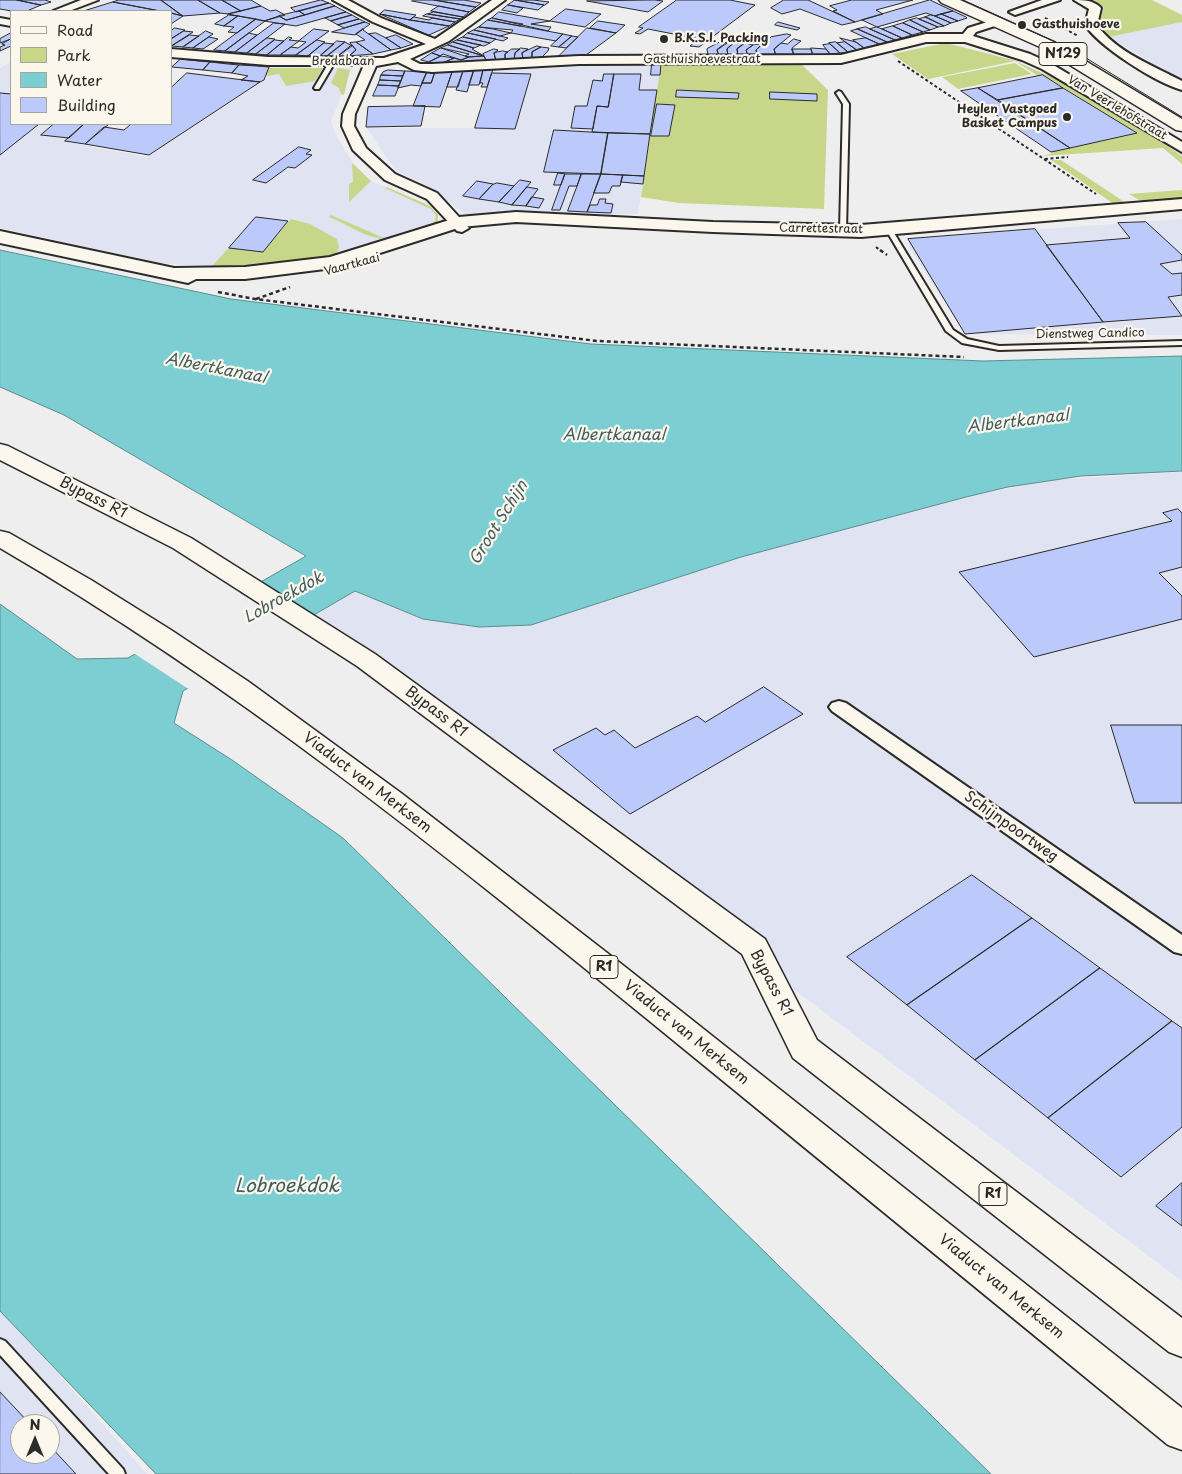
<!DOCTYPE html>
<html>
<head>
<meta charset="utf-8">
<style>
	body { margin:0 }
	#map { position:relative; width:1182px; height:1474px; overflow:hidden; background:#eeeeef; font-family:"Playpen Sans",sans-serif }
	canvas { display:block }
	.legend { position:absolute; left:10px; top:10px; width:162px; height:115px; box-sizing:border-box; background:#fbf7ec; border:1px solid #a8a59f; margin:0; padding:6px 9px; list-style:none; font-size:15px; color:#2b2b2b }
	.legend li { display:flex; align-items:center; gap:10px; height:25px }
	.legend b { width:25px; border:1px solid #a8a59f }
	.north { position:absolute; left:10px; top:1414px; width:50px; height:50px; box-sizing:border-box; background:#fbf7ec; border:1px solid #a8a59f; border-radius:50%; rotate:0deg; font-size:14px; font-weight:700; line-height:20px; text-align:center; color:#2b2b2b }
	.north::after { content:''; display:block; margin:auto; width:18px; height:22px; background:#2b2b2b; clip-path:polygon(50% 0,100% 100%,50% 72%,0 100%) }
</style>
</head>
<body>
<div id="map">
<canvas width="1182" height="1474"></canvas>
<ul class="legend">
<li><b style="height:6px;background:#fbf7ec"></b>Road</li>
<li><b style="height:14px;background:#c8d68a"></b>Park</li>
<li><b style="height:14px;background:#7cced2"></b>Water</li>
<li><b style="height:14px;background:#bbcafa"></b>Building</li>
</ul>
<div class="north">N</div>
</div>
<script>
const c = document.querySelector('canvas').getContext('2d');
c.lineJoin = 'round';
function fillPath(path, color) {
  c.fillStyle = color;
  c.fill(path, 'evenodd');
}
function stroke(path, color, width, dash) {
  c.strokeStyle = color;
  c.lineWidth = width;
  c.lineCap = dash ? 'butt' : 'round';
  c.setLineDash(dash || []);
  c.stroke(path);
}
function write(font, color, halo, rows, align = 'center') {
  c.font = font + ' "Playpen Sans",sans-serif';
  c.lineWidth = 4.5;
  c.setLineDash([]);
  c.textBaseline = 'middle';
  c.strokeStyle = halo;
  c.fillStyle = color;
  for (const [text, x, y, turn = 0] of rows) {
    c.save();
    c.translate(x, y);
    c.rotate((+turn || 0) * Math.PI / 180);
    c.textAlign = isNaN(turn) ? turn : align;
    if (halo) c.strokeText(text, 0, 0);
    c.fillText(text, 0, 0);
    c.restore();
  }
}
fillPath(new Path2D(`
	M1182 22V80L1109 37Z
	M11 62V124H109L85 144 66 142 148 157 267 79 269 67 352 68 331 122 335 133 352 162 371 181 430 206 438 215V222L432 226 325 258 226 268 161 263 0 228V68Z
	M583 64H661L638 214H558L482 218 467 216 428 186 395 170 367 128H474L493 69Z
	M1182 219V335L965 334 909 247 908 239Z
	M1182 472V1281L507 774 296 626 355 591 423 619 479 627 531 625 741 557 966 497 1052 480Z
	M0 1311 23 1334 147 1474H0ZM20 1424H50V1454H20Z`), '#dfe3f2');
fillPath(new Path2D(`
	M1090 0H1152L1182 15V22L1109 37 1098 26 1104 7Z
	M946 43 1013 60 1090 94 1182 156V164L1163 148 1043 156 1053 153 1051 152 1136 132 1043 75 1038 76 1015 61 928 79 892 54Z
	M1015 63 1032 74 958 89 942 77Z
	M661 64H801L828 90 824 209 679 203 641 197Z
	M269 68H323L315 81 286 86 279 74 266 76Z
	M338 68 350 70 344 95 341 94 339 88 331 83Z
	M1051 160H1061L1123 201 1121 207H1118Z
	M352 163 371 181 349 202V184L353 182Z
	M387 187 430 206 438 215V222L432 226 389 239C365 239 350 225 329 217L331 215 384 238 427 226 435 221 436 216 431 209 385 188Z
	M1182 190V203L1148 205 1129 194Z
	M291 219 310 224 337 239 339 247C338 249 338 252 336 253 323 267 232 268 210 268L229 248 263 252Z`), '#c8d68a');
const water = new Path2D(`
	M0 250 231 299 591 344 983 361 1182 356V471L1081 476 1008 487 966 497 741 557 531 625 479 627 423 619 355 591 183 691 174 723 232 760 343 838 991 1474H156L0 1311V604L77 659 128 658 306 556 64 415 0 387Z`);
fillPath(water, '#7cced2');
stroke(water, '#5c8d8f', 1);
fillPath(new Path2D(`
	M237 591 299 628 190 690 132 652Z`), '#eeeeef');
const building = new Path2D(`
	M0 0H17L41 5 27 11H12L0 9Z
	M17 0H45L51 2 41 5Z
	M119 0H161L183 16 171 13V11H160L113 2Z
	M161 0H198L220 13 183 16Z
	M198 0H222L241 11 228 14 220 13Z
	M222 0H251L261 6 241 11Z
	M321 0 329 3 296 12 291 8Z
	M413 0H434L476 7 469 12 412 1Z
	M434 0H464L481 3 476 7Z
	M515 0 544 5 538 10 508 5Z
	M515 0H533L549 2 545 5Z
	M655 0 663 1 648 12 587 1Z
	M677 0H730L755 5 699 47 690 46 699 39 648 29 640 34 635 33 643 28 639 27Z
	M784 0H808L855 22 842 25 800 9 782 14 771 8Z
	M852 0H913L876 10 883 14 855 22 833 11 837 10 830 6Z
	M930 0 953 11 935 16 926 13 877 27 862 20Z
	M113 2 160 11H84Z
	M329 3 335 6 305 15 299 11Z
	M508 5 523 8 517 13 502 10Z
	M261 6 270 11 276 10 285 15 264 21 228 14Z
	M335 6 346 12 296 26 264 21 279 16 286 20Z
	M439 6 469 12 463 17 431 11Z
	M566 9 601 14 585 27 550 21Z
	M385 10 416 15 410 20 380 14Z
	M299 11 305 15 286 20 279 16Z
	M953 11 966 17 967 18 958 21 941 14Z
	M346 12 352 15 331 21 325 18Z
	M434 12 463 17 460 19 428 14Z
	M499 12 550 21 531 24 551 27 548 31 492 18Z
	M171 13 183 16 171 24Z
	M380 14 410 20 449 26 429 35Z
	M427 14H428L460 19 455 22 423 16Z
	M941 14 946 16 958 21 951 23 935 16Z
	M229 15 238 16 224 26 215 24Z
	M352 15 359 19 338 25 331 21Z
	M931 15 935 16 951 23 944 26 925 17Z
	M238 16 256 19 237 33 228 32 234 27 224 26Z
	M414 17 429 20 432 18 455 22 449 26 410 20Z
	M926 17 944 26 938 27 919 19Z
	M492 18 511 22 523 24 520 26 488 20Z
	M917 18 919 19 938 27 930 30 910 20Z
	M256 19 265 21 225 51 214 50Z
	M359 19 365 22 344 28 338 25Z
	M488 20 520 26 563 34 556 41 511 33 513 30 479 27Z
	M910 20 930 30 923 32 903 23Z
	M598 21 625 25 616 33 590 28Z
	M365 22 370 24 355 35 332 32Z
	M778 22 800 28 797 30 775 25Z
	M274 23 285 24 247 53 235 52Z
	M903 23 923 32 912 35 893 26Z
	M893 26 912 35 902 38 882 29Z
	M479 27 493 29 511 33 500 36 474 30Z
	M866 27 870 29 895 40 887 42 857 29Z
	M877 27 882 29 902 38 895 40 870 29Z
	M175 28 185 30 171 39V31Z
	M587 28 616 33 586 55 558 57Z
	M314 29 329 31 296 55H280L291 47 298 48 306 42 299 41Z
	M363 29V30L391 50 373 54 356 42 365 40 356 34Z
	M858 29 887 42 879 44 851 31Z
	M474 30 500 36 508 38 503 41 468 33Z
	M184 31 193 32 171 46V39Z
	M206 31 213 34 193 48 183 47Z
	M11 33V39L0 43V39Z
	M249 33 257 35 235 52 225 51Z
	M376 33 386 38 401 48 391 50 369 34Z
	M468 33 496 39 490 43 463 37Z
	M563 34 572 36 559 47 551 46Z
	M787 34 791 35 774 49 776 56H757L756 50 771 37Z
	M190 35 199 36 183 47 172 46Z
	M396 35 413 44 401 48 386 38Z
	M572 36 578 37 566 48 559 47Z
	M209 37 218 39 203 49 193 48Z
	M289 37 292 38 289 40 299 41 280 55H267Z
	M463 37 490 43 484 46 457 40Z
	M267 38 275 39 256 54 247 53Z
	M840 38 856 42 864 48 857 50Z
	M866 38 879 44 864 48 853 40Z
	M11 39V46L0 51V47L5 45 2 44Z
	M731 39 737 40 727 49 728 56H719L717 50Z
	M794 39 801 41 792 48 794 55 776 56 774 49 781 43 787 44Z
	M275 40 284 41 267 55 256 54Z
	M317 40 325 42 308 56 296 55Z
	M457 40 481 45 474 48 453 42Z
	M337 41 345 42 327 56H320Z
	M345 42 352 46 338 56H327Z
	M355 42H356L373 54 349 56 356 50 350 43Z
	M453 42 474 48 472 49 484 56 448 45Z
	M720 42 727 43 717 50 719 56H708L707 49Z
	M735 42 745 43 737 49 738 56H728L727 49Z
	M836 42 837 43 848 52 840 53 829 43Z
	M845 42 857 50 848 52 837 43Z
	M324 43 334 44 320 56H308Z
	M745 43 753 45 746 50 748 56H738L737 49Z
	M762 44 756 50 757 56H748L746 50 753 45Z
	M830 44 840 53 830 54 823 45Z
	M352 45 356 50 349 56H338Z
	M448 45 484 56 470 57 465 56 469 54 441 48Z
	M537 46 541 47 532 52V59H523L522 53Z
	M541 47 549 48 548 51 541 58 532 59V52Z
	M441 48 465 56 469 57 461 60 443 54 440 56 432 53Z
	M521 48 528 49 522 53 523 59 514 60 515 53Z
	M811 48 826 49 830 54 813 55Z
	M494 49 498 50 494 53 496 61 487 62 483 54Z
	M512 49H520L515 53 514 60H505V54Z
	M792 49H811L813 55H794Z
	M503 51 508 52 505 54V60L496 61 494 53Z
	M432 53 441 56 429 62 421 60Z
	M441 56 454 58 438 65 429 62Z
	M484 56 487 62 438 65 454 58 461 60 469 57Z
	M181 59 199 61 210 62 203 70 172 67Z
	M210 62 228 64 239 65 232 73 203 70Z
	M652 64H661L660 75H651Z
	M239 65 257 66 269 67 264 80 260 82 241 80 248 76 232 73Z
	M493 69 487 87H481L483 83H480L483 70Z
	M388 70 405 71 403 76 381 75 383 72Z
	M474 70 467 92 456 90 463 71Z
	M474 70H483L479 85H469Z
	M405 71 427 72 421 86 411 85 398 88Z
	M463 71 458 87H447L452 72Z
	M427 72H435L431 83H422Z
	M435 72H452L440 107 413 106 422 83H431Z
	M187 73 260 82 149 155 85 144 104 127 124 130 131 124H171V88Z
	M492 73 531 74 515 129 475 128Z
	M604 74H614L608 107 597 106 593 129 571 128 575 106H587L593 80 602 81Z
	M614 74H641L639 90H657L650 134 592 132 597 106 608 107Z
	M381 75 403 76 401 81 380 80Z
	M1043 75 1063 88 998 100 978 88Z
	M380 80 401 81 399 86 378 85Z
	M378 85 399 86 395 96H373Z
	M978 88 1070 148 1051 152 961 91Z
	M1063 88 1137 133 1070 148 998 100Z
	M677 90 739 93 738 99 676 97Z
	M770 92 817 94V101L770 99Z
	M0 93 11 94V124H39L0 155Z
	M657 104 675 105 669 136H651Z
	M425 106 421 126 366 127 368 107Z
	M54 124H84L69 138 41 135Z
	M84 124H109L85 144 65 141Z
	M554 130 608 133 601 174 544 172Z
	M608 133 650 134 644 176 601 174Z
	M299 147 311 150 306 154 312 155 295 168 288 167 266 183 253 180Z
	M558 173 565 174 561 185H554Z
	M565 174H581L577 186H569L560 210H552Z
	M582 174H601L587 212 568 211Z
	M601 174 623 175 620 186H612L609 193H594Z
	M623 175 644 176 643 184 621 182Z
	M520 180 531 182 512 205 499 202Z
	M477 181 493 184 479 199 463 196Z
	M497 183 514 186 499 202 479 199 492 185Z
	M527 187 538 189 526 206 512 205Z
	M532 197 544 199 539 208 526 206Z
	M600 199H606L605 203 613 204 611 213 587 212 590 205H597Z
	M256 217 288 221 263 252 229 248Z
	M1146 222 1182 255V260L1160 264 1172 274 1182 273V295L1168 297 1182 316 1103 322 1046 245 1130 238 1118 223Z
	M1035 229 1103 322 965 334 908 239Z
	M1178 509 1182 513V567L1159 573 1182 596V619L1034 657 959 572 1172 521 1163 513Z
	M764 687 803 714 630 814 553 750 596 728 605 735 614 730 635 748 697 716 705 722Z
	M1111 725H1182V803H1135Z
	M972 875 1032 918 907 1005 847 957Z
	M1032 918 1100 968 975 1060 907 1005Z
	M1100 968 1172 1021 1048 1118 975 1060Z
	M1172 1021 1182 1028V1127L1121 1177 1048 1118Z
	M1182 1183V1226L1156 1206Z
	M0 1392 30 1424H20V1454H50V1446L76 1474H0Z`);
fillPath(building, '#bbcafa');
stroke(building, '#2b2b2b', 1);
const service = new Path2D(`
	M330 61 335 62 319 89H315L314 88Z
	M839 91 841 92 849 104 846 230 843 232 840 230 843 104 836 93Z
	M888 226 891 228 953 330 967 339 999 346 1182 341V345L999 350 962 343 946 331 885 228Z
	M0 1339 5 1341 123 1469 125 1474H109L0 1355Z`);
const minor = new Path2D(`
	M81 0H98L69 11H53Z
	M333 0H348L381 18 435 39 492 0H505L449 41 410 59 420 64H432L579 56 841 55 926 34H963L968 28 997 19 1001 20V24L976 32 973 36 1030 54 1050 63 1182 142V152L1042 69 1022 60 965 42H926L841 63 579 64 432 72 414 70 398 62 376 66 355 114 354 126 366 148 395 174 437 193 469 228 462 232 457 231 427 199 385 180 353 150 342 126 343 114 364 65H268L171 57V49L268 57 384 58 426 44 373 22Z
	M1042 0H1060L1015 15 1009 12Z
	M1074 0C1085 0 1093 0 1101 8L1097 25C1116 52 1154 66 1182 81V90C1156 83 1100 47 1085 25L1089 9Z
	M0 18 11 20V26L0 24Z
	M839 701 846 703 1182 935V954L1174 952 832 711 829 707 832 703Z`);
const tertiary = new Path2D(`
	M1182 199V209L861 237 713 232 516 222 461 227 333 268 245 279H196L188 283 0 243V231L174 268 245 267 330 257 459 217 516 212 713 222 861 225Z`);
const primary = new Path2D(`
	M939 0H960L1054 42 1182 119V131L1176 130 1042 48 942 3Z`);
const motorway = new Path2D(`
	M0 444 8 446 191 538 375 654 765 939 817 1040 1182 1318V1357L1169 1352 793 1058 742 954 357 666 173 548 0 460Z
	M0 531 9 533 91 580 171 630 249 682 401 793 624 966 1182 1408V1450L1168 1445C996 1304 824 1163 652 1023 442 852 234 684 0 548Z`);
stroke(service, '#2b2b2b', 4);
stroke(minor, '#2b2b2b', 4);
stroke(tertiary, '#2b2b2b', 4);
stroke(primary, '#2b2b2b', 3);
stroke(motorway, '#2b2b2b', 3);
stroke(new Path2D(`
	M1045 18 1078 36
	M898 61 1096 194
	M1045 159 1068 157
	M876 247 881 251`), '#2b2b2b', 2, [3, 2.5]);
stroke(new Path2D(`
	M880 250 887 255
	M218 292 255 299 597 341 964 357
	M256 299 290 287`), '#2b2b2b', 2.5, [4, 3]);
fillPath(service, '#fbf7ec');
fillPath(minor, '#fbf7ec');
fillPath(tertiary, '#fbf7ec');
fillPath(primary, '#fbf7ec');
fillPath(motorway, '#fbf7ec');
stroke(new Path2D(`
	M963 0 1073 50 1182 117`), '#2b2b2b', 1);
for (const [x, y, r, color] of [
	[1022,25,5,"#2b2b2b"],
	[664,39,5,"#2b2b2b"],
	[1067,117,5,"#2b2b2b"]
]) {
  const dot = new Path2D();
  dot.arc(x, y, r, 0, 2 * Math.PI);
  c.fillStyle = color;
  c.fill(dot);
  stroke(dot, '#fbf7ec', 2);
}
write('bold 12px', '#2b2b2b', '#fbf7ec', [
	["Gasthuishoeve",1032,25],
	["B.K.S.I. Packing",674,39],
	["Heylen Vastgoed",1057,110,"right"],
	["Basket Campus",1057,124,"right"]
], 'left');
write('12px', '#2b2b2b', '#fbf7ec', [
	["Gasthuishoevestraat",702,60],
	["Bredabaan",343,62],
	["Van Veerlehofstraat",1117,108,31],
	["Carrettestraat",821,229,1],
	["Vaartkaai",352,265,-15],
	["Dienstweg Candico",1090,334,-1]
]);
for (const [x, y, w] of [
	[1063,54,48],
	[604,967,28],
	[993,1194,28]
]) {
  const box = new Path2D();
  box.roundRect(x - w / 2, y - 11.5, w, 23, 4);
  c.fillStyle = '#fbf7ec';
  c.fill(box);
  stroke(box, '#2b2b2b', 1);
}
write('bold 14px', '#2b2b2b', null, [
	["N129",1063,54],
	["R1",604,967],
	["R1",993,1194]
]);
write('15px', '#2b2b2b', '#fbf7ec', [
	["Bypass R1",93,498,27],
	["Bypass R1",436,712,37],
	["Viaduct van Merksem",367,783,37],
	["Schijnpoortweg",1011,827,35],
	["Bypass R1",771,983,62],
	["Viaduct van Merksem",686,1033,39],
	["Viaduct van Merksem",1001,1287,39]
]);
write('italic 16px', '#435c5d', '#fbf7ec', [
	["Albertkanaal",216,369,11],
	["Albertkanaal",1018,422,-7],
	["Albertkanaal",614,436],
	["Groot Schijn",499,523,-58],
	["Lobroekdok",284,598,-29]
]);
write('italic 19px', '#435c5d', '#fbf7ec', [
	["Lobroekdok",287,1187]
]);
</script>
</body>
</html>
